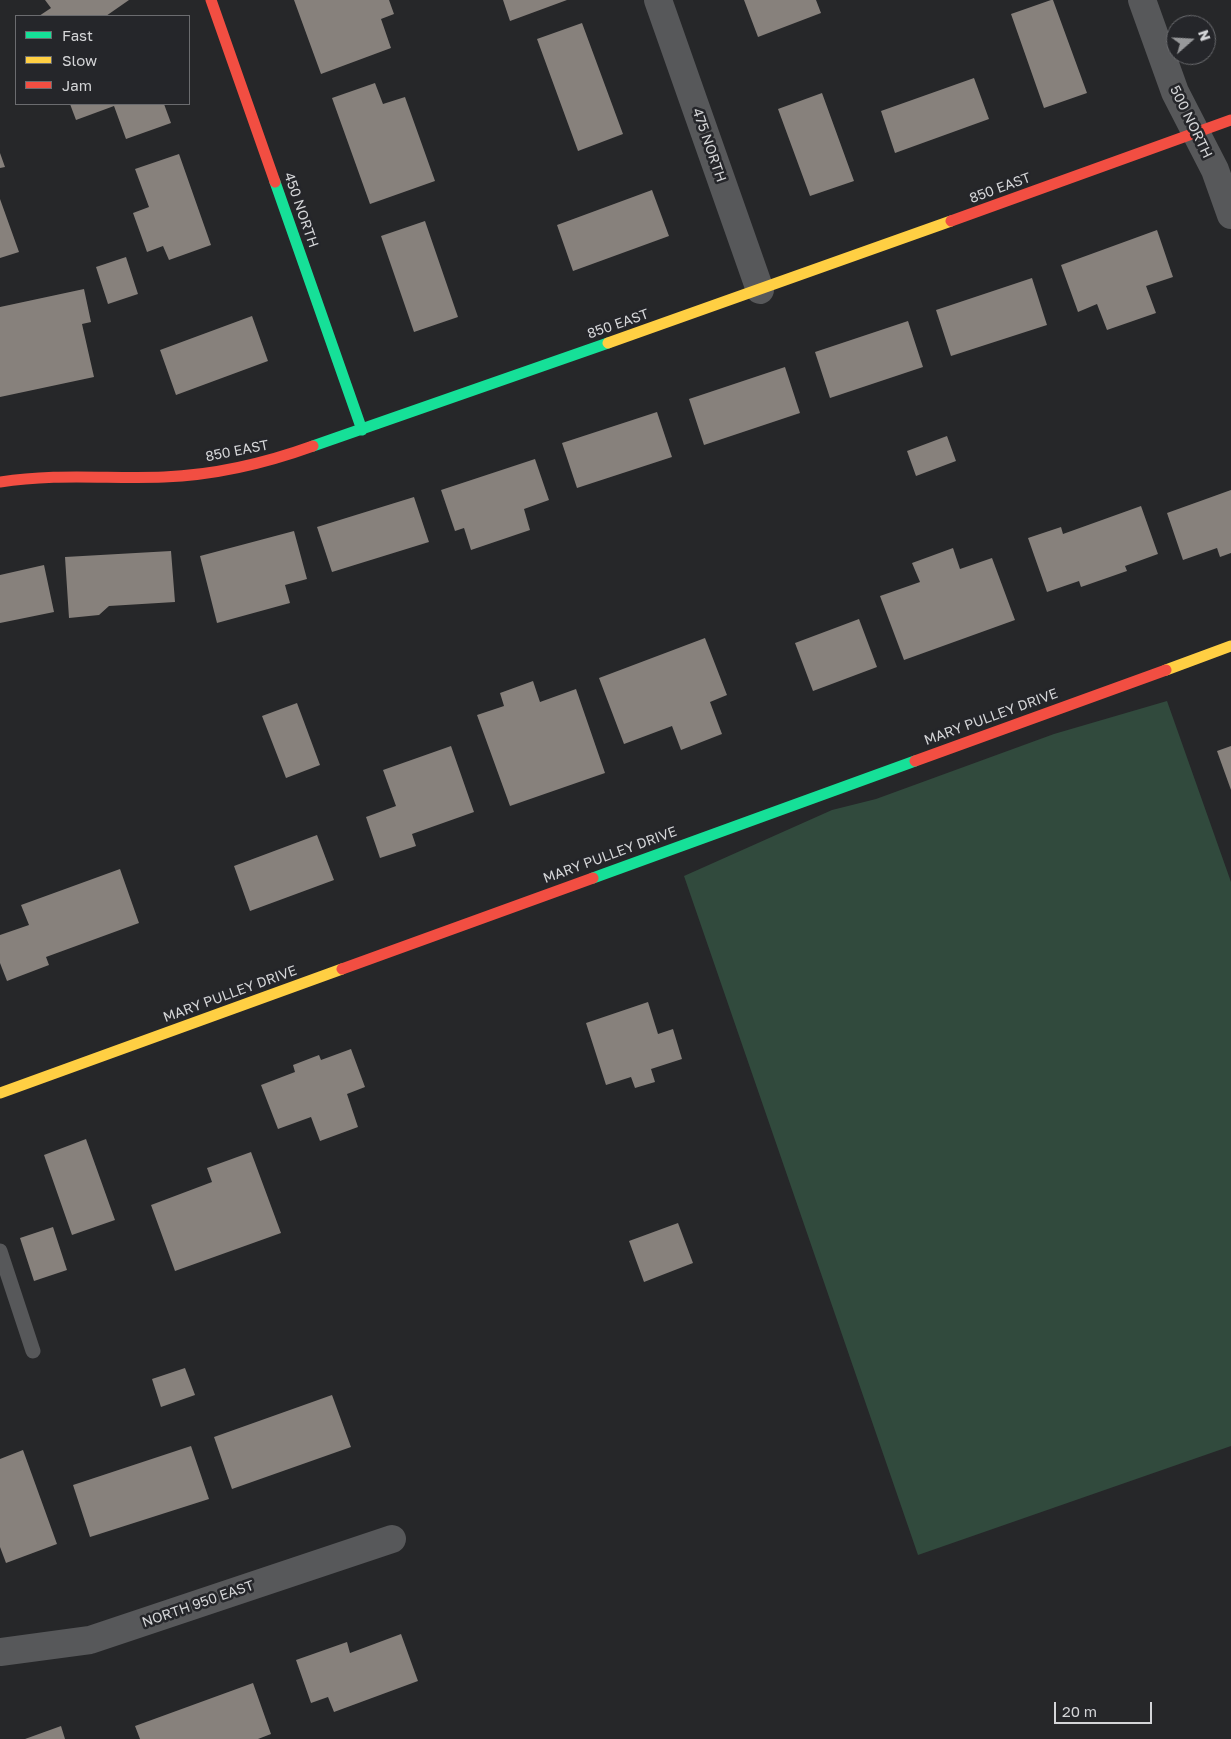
<!DOCTYPE html>
<html>
<head>
<meta charset="utf-8">
<style>
	body { margin:0 }
	#map { position:relative; width:1231px; height:1739px; overflow:hidden; background:#262729; font-family:"Golos Text",sans-serif }
	canvas { display:block }
	.legend { position:absolute; left:15px; top:15px; width:175px; height:90px; box-sizing:border-box; background:#25262a; border:1px solid #6b6c6f; margin:0; padding:6px 9px; list-style:none; font-size:15px; color:#d4d5d7 }
	.legend li { display:flex; align-items:center; gap:10px; height:25px }
	.legend b { width:25px; border:1px solid #6b6c6f }
	.north { position:absolute; left:1166px; top:15px; width:50px; height:50px; box-sizing:border-box; background:#25262a; border:1px solid #6b6c6f; border-radius:50%; rotate:71deg; font-size:14px; font-weight:700; line-height:20px; text-align:center; color:#d4d5d7 }
	.north::after { content:''; display:block; margin:auto; width:18px; height:22px; background:#97989a; clip-path:polygon(50% 0,100% 100%,50% 72%,0 100%) }
	.scale { position:absolute; left:1054px; top:1702px; width:98px; height:22px; box-sizing:border-box; border:2px solid #d4d5d7; border-top:0; padding-left:6px; font-size:15px; line-height:18px; white-space:nowrap; color:#d4d5d7; -webkit-text-stroke:4px #25262a; paint-order:stroke }
</style>
</head>
<body>
<div id="map">
<canvas width="1231" height="1739"></canvas>
<ul class="legend">
<li><b style="height:6px;background:#16e098"></b>Fast</li>
<li><b style="height:6px;background:#ffcf43"></b>Slow</li>
<li><b style="height:6px;background:#f24e42"></b>Jam</li>
</ul>
<div class="north">N</div>
<div class="scale">20 m</div>
</div>
<script>
const c = document.querySelector('canvas').getContext('2d');
c.lineJoin = 'round';
function fillPath(path, color) {
  c.fillStyle = color;
  c.fill(path, 'evenodd');
}
function stroke(path, color, width, dash) {
  c.strokeStyle = color;
  c.lineWidth = width;
  c.lineCap = dash ? 'butt' : 'round';
  c.setLineDash(dash || []);
  c.stroke(path);
}
function write(font, color, halo, rows, align = 'center') {
  c.font = font + ' "Golos Text",sans-serif';
  c.lineWidth = 5;
  c.setLineDash([]);
  c.textBaseline = 'middle';
  c.strokeStyle = halo;
  c.fillStyle = color;
  for (const [text, x, y, turn = 0] of rows) {
    c.save();
    c.translate(x, y);
    c.rotate((+turn || 0) * Math.PI / 180);
    c.textAlign = isNaN(turn) ? turn : align;
    if (halo) c.strokeText(text, 0, 0);
    c.fillText(text, 0, 0);
    c.restore();
  }
}
fillPath(new Path2D(`
	M1167 701 1231 882V1446L918 1555 684 876 832 810 876 799 1054 734Z`), '#314a3d');
fillPath(new Path2D(`
	M45 0H129L106 16H39L51 8Z
	M294 0H389L394 14 381 19 391 48 321 74Z
	M503 0H567L510 21Z
	M744 0H816L821 13 758 37Z
	M1051 0H1053L1087 93 1044 108 1011 14Z
	M582 23 623 134 578 151 537 39Z
	M974 78 989 119 895 153 881 111Z
	M375 83 383 104 405 97 435 181 370 204 332 98Z
	M822 93 854 181 810 196 778 109Z
	M70 104H164L171 123 126 139 114 106 76 120Z
	M0 153 5 167 0 168Z
	M179 154 211 245 169 260 163 246 147 252 133 213 149 207 135 169Z
	M652 190 669 236 573 271 557 225Z
	M0 199 19 252 0 258Z
	M425 221 458 317 414 332 381 236Z
	M1157 230 1173 277 1146 286 1156 313 1107 330 1097 304 1078 312 1061 265Z
	M126 257 138 294 108 304 96 267Z
	M1032 278 1047 325 951 356 936 310Z
	M84 289 91 322 82 324 94 377 0 397V307Z
	M252 316 268 361 176 395 160 350Z
	M908 321 923 367 830 398 815 352Z
	M785 367 800 413 704 445 689 399Z
	M657 412 672 457 577 488 562 443Z
	M947 436 956 461 916 476 907 451Z
	M535 459 549 500 524 509 530 530 471 550 464 528 455 531 441 490Z
	M1231 490V553L1220 557 1217 548 1183 560 1167 513Z
	M414 497 429 542 332 572 317 527Z
	M1141 506 1158 554 1125 566 1127 571 1081 587 1079 581 1047 592 1028 538 1061 527 1063 534Z
	M294 531 307 579 285 585 290 603 217 623 200 556Z
	M953 548 960 569 992 558 1015 620 904 660 880 596 920 582 912 563Z
	M171 551 175 602 109 606 99 615 69 618 65 557Z
	M44 565 54 612 0 623V575Z
	M859 619 877 667 813 691 795 643Z
	M705 638 727 695 710 702 722 734 681 750 672 726 624 744 599 678Z
	M533 681 540 702 576 689 605 773 510 806 477 715 504 706 500 693Z
	M297 703 320 765 286 778 262 716Z
	M451 746 474 812 412 834 416 846 380 858 366 817 396 806 383 770Z
	M1231 746V790L1217 751Z
	M317 835 334 880 250 911 234 866Z
	M120 869 139 923 46 957 49 965 7 981 0 963V935L29 925 21 905Z
	M648 1002 658 1034 673 1029 682 1059 651 1069 655 1082 635 1088 631 1077 606 1085 586 1023Z
	M351 1049 365 1087 347 1094 358 1127 320 1141 311 1117 278 1129 261 1085 295 1072 293 1065 319 1055 321 1060Z
	M86 1139 115 1220 72 1235 44 1155Z
	M251 1152 281 1233 175 1271 151 1205 212 1182 207 1168Z
	M678 1223 693 1263 644 1282 629 1241Z
	M53 1227 67 1270 34 1281 20 1238Z
	M185 1368 195 1395 161 1407 152 1379Z
	M332 1395 351 1447 232 1489 214 1437Z
	M191 1446 209 1499 90 1537 73 1485Z
	M23 1450 57 1544 6 1563 0 1547V1459Z
	M401 1634 418 1681 334 1712 328 1697 311 1703 296 1660 347 1642 350 1653Z
	M253 1683 271 1734 258 1739H140L135 1726Z
	M61 1726 65 1739H25Z`), '#87817c');
stroke(new Path2D(`
	M0 1251 33 1351`), '#57585a', 15);
stroke(new Path2D(`
	M658 0 760 290
	M1142 0 1175 92 1215 170 1231 215
	M0 1652 90 1640 392 1539`), '#57585a', 28);
stroke(new Path2D(`
	M275 182 362 430
	M313 446 608 343
	M593 878 915 761`), '#16e098', 11);
stroke(new Path2D(`
	M608 343 951 221
	M1166 670 1231 646
	M0 1093 342 969`), '#ffcf43', 11);
stroke(new Path2D(`
	M211 0 275 182
	M951 221 1231 120
	M0 482C55 473 109 479 164 477 215 475 266 463 313 446
	M915 761 1166 670
	M342 969 593 878`), '#f24e42', 11);
write('14px', '#d4d5d7', '#25262a', [
	["500 NORTH",1191,122,64],
	["475 NORTH",709,145,71],
	["850 EAST",1000,188,-20],
	["450 NORTH",301,210,71],
	["850 EAST",618,324,-19],
	["850 EAST",237,451,-11],
	["MARY PULLEY DRIVE",991,717,-20],
	["MARY PULLEY DRIVE",610,855,-20],
	["MARY PULLEY DRIVE",230,994,-20],
	["NORTH 950 EAST",198,1604,-19]
]);
</script>
</body>
</html>
